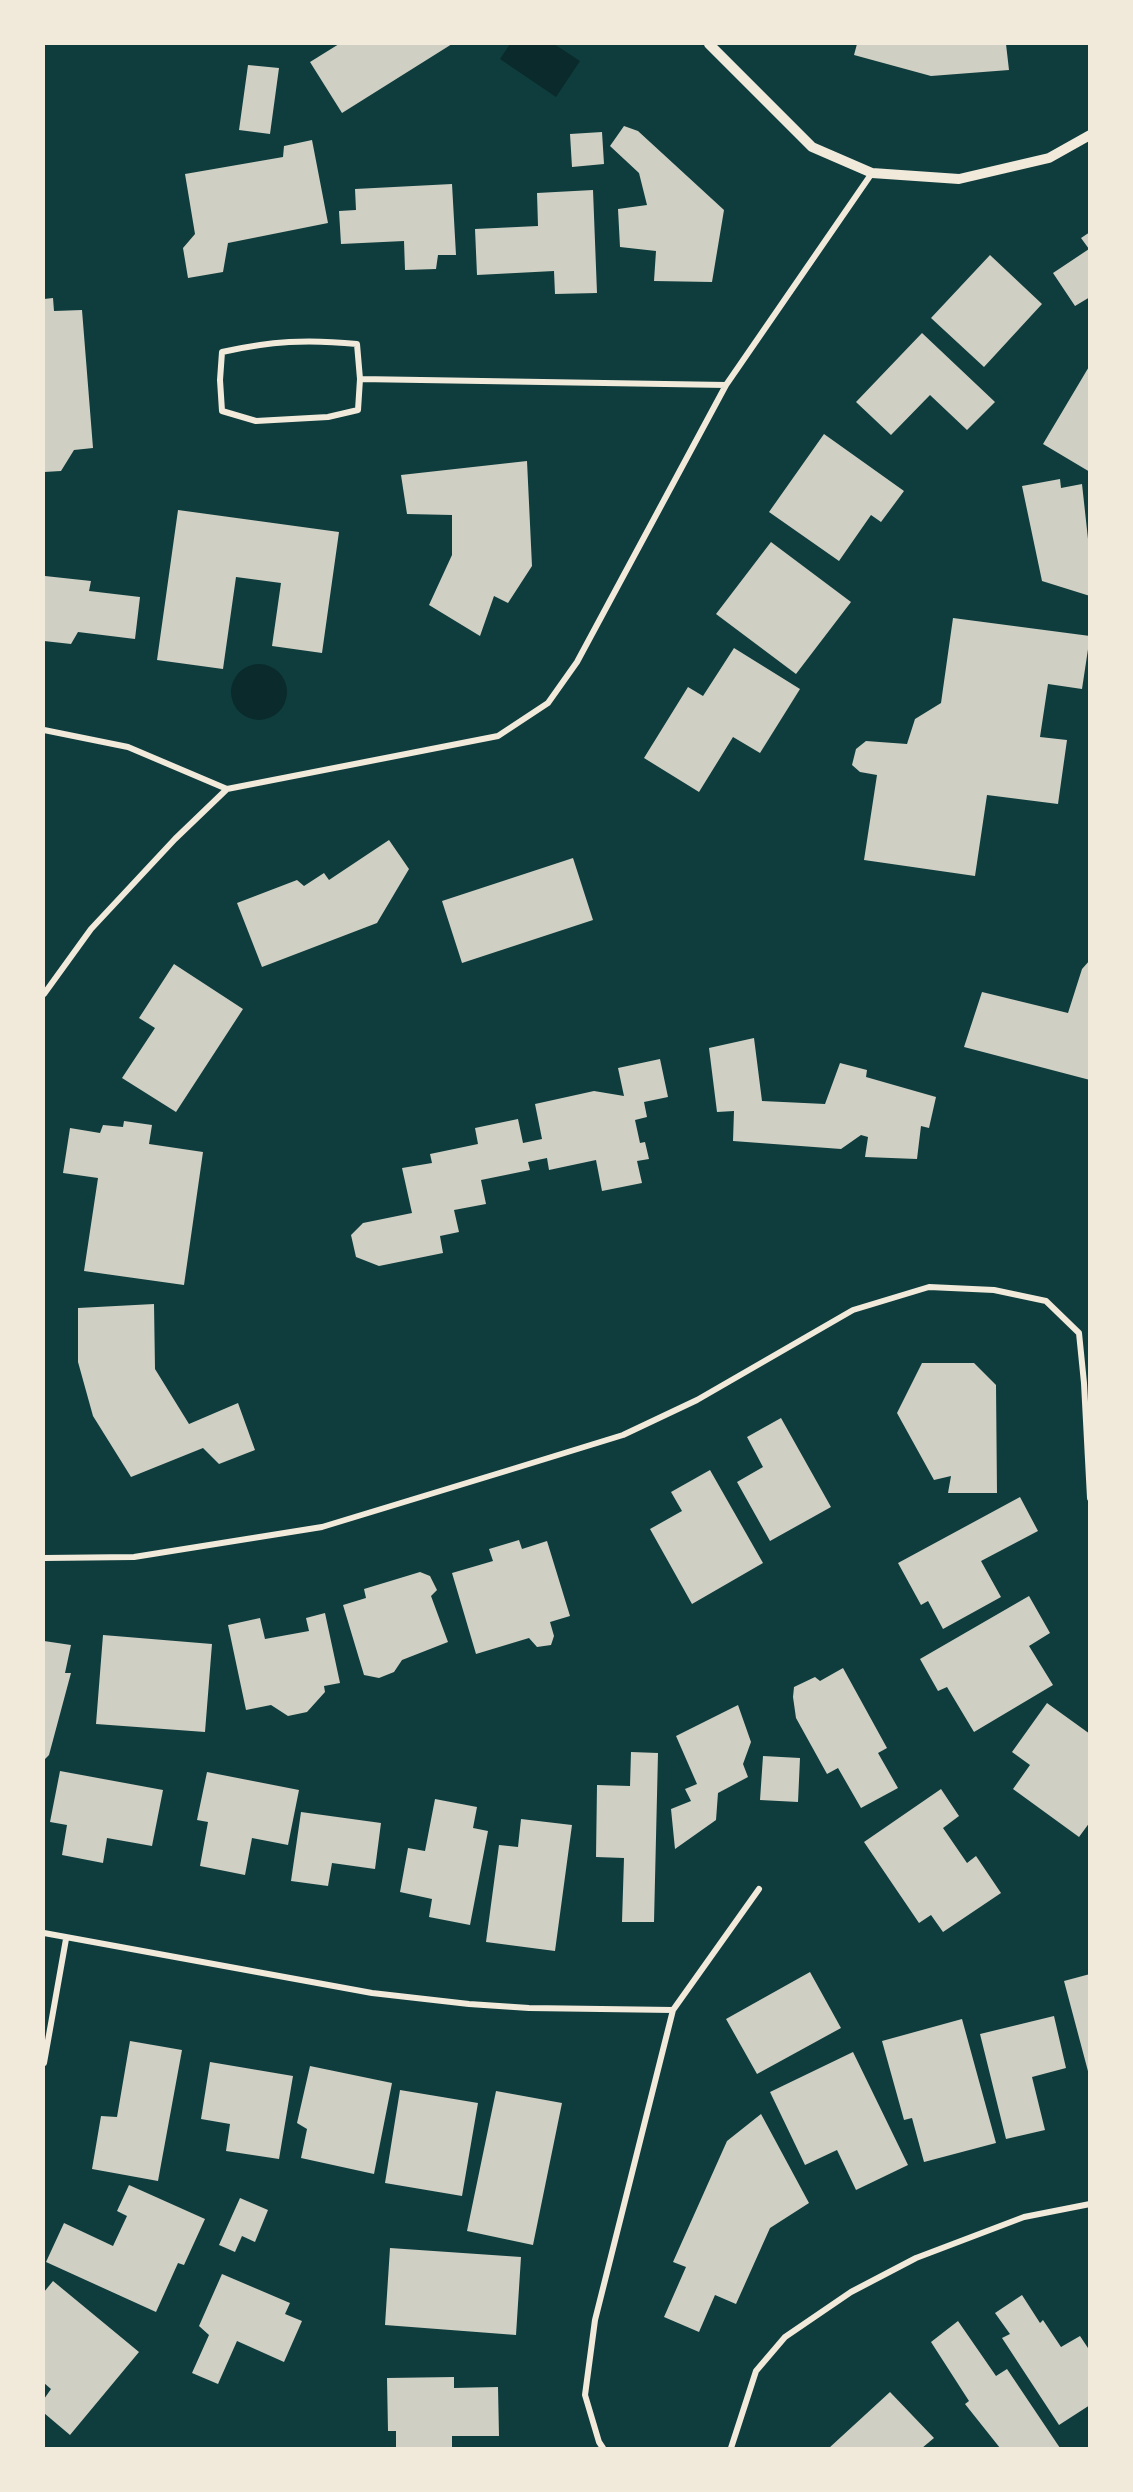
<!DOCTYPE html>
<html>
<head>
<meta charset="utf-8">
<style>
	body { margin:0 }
	#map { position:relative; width:1133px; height:2492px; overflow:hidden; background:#0f3d3e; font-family:"Space Grotesk",sans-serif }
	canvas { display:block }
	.frame { position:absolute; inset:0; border:45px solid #f1e9da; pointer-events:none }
</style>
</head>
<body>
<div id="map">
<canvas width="1133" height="2492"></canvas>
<div class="frame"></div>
</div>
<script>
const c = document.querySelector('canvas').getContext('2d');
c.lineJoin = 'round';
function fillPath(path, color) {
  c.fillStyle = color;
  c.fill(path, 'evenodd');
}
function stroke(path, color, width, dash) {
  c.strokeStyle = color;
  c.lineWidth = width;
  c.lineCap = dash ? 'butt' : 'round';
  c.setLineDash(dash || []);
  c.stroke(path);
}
fillPath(new Path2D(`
	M510 44H554L580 61 556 97 500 59Z
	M231 692a28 28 0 1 1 56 0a28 28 0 1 1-56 0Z`), '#0a2a2b');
fillPath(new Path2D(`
	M339 44H452L342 113 310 62Z
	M857 44H1006L1009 70 931 76 854 55Z
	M248 65 279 68 270 134 239 130Z
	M624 126 638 131 724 210 712 282 654 281 656 251 620 247 618 209 647 205 639 173 610 146Z
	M602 132 604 164 572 167 570 134Z
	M312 140 328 223 228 243 223 272 188 278 183 248 195 234 185 174 283 157 284 146Z
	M452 184 456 255H438L436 269 405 270 404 241 341 244 339 211 356 210 355 189Z
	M593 190 597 293 555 294 554 271 477 275 475 229 538 226 537 193Z
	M1090 232V297L1075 306 1053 273 1089 249 1081 238Z
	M990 255 1042 304 984 367 931 318Z
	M53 298 54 311 82 310 93 448 74 450 61 471 44 472V299Z
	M922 333 995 402 967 430 930 395 891 435 856 402Z
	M1090 365V472L1043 444Z
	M824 434 904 491 881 522 871 515 839 561 769 512Z
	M527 461 532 566 508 603 494 596 480 636 429 605 452 555V515L407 514 401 475Z
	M1060 479 1061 488 1082 484 1088 539H1090V596L1042 581 1022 486Z
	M178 510 339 532 322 653 272 646 281 583 236 577 223 669 157 660Z
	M771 542 851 602 796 674 716 614Z
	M45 576 91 581 89 591 140 597 135 639 78 632 71 644 44 641Z
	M953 618 1090 636 1082 689 1048 684 1040 737 1067 740 1058 804 987 795 975 876 864 860 877 775 860 772 852 765 856 749 866 741 907 744 915 719 941 703Z
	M734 648 800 689 760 753 733 737 699 792 644 758 688 687 703 696Z
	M389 840 409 869 377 923 262 967 237 903 297 880 304 886 324 873 329 880Z
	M573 858 593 920 462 963 442 901Z
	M1090 960V1080L964 1047 982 992 1068 1013 1082 969Z
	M174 964 243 1009 176 1112 122 1078 155 1028 139 1018Z
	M754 1038 762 1101 825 1104 840 1063 867 1070 866 1077 936 1097 929 1128 921 1126 917 1159 865 1157 868 1137 861 1135 841 1149 733 1141 734 1111 717 1112 709 1048Z
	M660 1059 668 1097 644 1102 647 1117 635 1120 640 1143 645 1142 649 1159 637 1161 642 1183 602 1191 596 1160 549 1170 547 1158 528 1162 530 1170 481 1180 486 1204 454 1210 459 1232 440 1236 443 1253 379 1266 356 1257 351 1235 363 1223 412 1213 402 1168 432 1163 430 1154 478 1144 475 1128 518 1119 523 1143 542 1139 535 1104 594 1091 624 1096 618 1068Z
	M124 1121 152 1125 149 1144 203 1152 184 1285 84 1271 98 1178 63 1173 70 1128 100 1133 103 1125 123 1127Z
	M154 1304 155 1369 189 1424 238 1403 255 1450 219 1464 203 1448 131 1477 93 1416 78 1362V1308Z
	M922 1363H974L996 1385 997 1493H948L951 1476 934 1480 897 1413Z
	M781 1418 831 1507 770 1541 737 1482 763 1467 747 1437Z
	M710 1470 763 1563 692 1604 650 1529 682 1511 671 1492Z
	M1020 1497 1038 1531 981 1561 1001 1597 943 1629 928 1601 921 1605 898 1563Z
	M519 1540 522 1549 547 1541 570 1616 550 1622 554 1636 551 1645 537 1647 529 1638 476 1654 452 1573 493 1561 489 1549Z
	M420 1572 430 1576 437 1590 431 1596 448 1642 402 1660 394 1672 379 1678 364 1675 343 1605 366 1598 364 1589Z
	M1029 1596 1050 1633 1029 1646 1053 1685 974 1732 947 1687 938 1691 920 1659Z
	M325 1613 340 1683 324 1686 325 1692 307 1712 288 1716 271 1705 246 1710 228 1625 260 1618 265 1639 309 1631 306 1618Z
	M103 1635 212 1644 205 1732 96 1724Z
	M44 1641 71 1645 65 1673H71L49 1755 44 1760Z
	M843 1668 887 1748 878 1753 898 1788 861 1808 838 1768 827 1774 796 1718 793 1697 794 1687 815 1677 820 1681Z
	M1047 1703 1090 1734V1822L1079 1837 1013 1789 1030 1765 1012 1752Z
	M738 1705 751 1742 743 1764 748 1777 718 1793 716 1820 675 1849 671 1809 691 1801 685 1789 697 1784 676 1736Z
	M631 1752 658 1753 654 1922H622L624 1858 596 1857 597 1785 630 1786Z
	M763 1756 800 1758 798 1802 760 1800Z
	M60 1771 163 1790 152 1846 107 1838 103 1863 62 1855 67 1825 50 1822Z
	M207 1772 299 1790 288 1845 252 1838 245 1875 200 1866 208 1822 197 1820Z
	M941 1789 959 1816 943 1828 967 1863 976 1856 1001 1893 943 1932 931 1915 919 1923 864 1842Z
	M435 1799 477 1807 473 1828 488 1831 470 1925 429 1917 432 1899 400 1892 408 1848 425 1851Z
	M301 1812 381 1823 375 1869 332 1863 328 1886 291 1881Z
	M521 1819 572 1825 555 1951 486 1942 499 1845 518 1847Z
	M810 1972 841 2028 757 2074 726 2019Z
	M1090 1974V2074L1089 2075 1064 1981Z
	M1054 2016 1066 2068 1032 2077 1045 2130 1006 2139 980 2034Z
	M962 2019 996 2143 924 2162 912 2118 904 2120 882 2041Z
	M130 2041 182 2050 158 2181 92 2169 101 2116 117 2117Z
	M853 2052 908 2165 856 2190 837 2150 805 2165 770 2092Z
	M210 2062 293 2076 279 2159 226 2151 230 2124 201 2119Z
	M310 2066 392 2083 374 2174 301 2158 307 2129 297 2123Z
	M400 2090 478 2103 462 2196 385 2183Z
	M496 2091 562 2103 533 2245 467 2231Z
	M761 2114 809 2203 770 2228 736 2304 715 2295 699 2332 664 2317 686 2267 673 2262 727 2141Z
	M129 2185 205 2219 184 2265 178 2263 156 2312 46 2262 64 2223 113 2246 127 2216 117 2211Z
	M240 2198 268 2210 255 2242 242 2236 235 2252 219 2245Z
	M390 2248 521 2257 516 2335 385 2325Z
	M222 2274 290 2303 285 2314 302 2321 284 2362 237 2341 218 2384 192 2373 209 2335 199 2326Z
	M53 2281 139 2352 70 2435 44 2413V2399L51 2389 44 2383V2292Z
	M1022 2295 1040 2323 1043 2320 1061 2347 1080 2336 1090 2351V2405L1059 2425 1002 2338 1010 2334 995 2313Z
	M958 2321 996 2376 1007 2369 1060 2448H1000L965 2404 969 2401 931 2342Z
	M454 2377V2388L498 2387 499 2436H452V2448H396V2431H388L387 2378Z
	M890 2392 934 2438 922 2448H829Z`), '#cfcfc3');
stroke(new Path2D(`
	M360 379 358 410 328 417 256 421 222 411 220 380 222 352C271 341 307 339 357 344L360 379 726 385
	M44 730 128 747 227 789
	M44 994 91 929 175 839 227 789 498 736 548 703 577 662 726 385 872 173
	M44 1558 134 1557 322 1527 506 1471 623 1435 697 1400 853 1310 929 1287 994 1290 1046 1301 1079 1333 1084 1383 1090 1498
	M44 1933 372 1993 469 2004 529 2008 673 2010 595 2320 585 2395 599 2442 603 2448
	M673 2010 759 1889
	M44 2063 66 1939
	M731 2448 756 2371 785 2337 851 2292 916 2258 1024 2217 1090 2204`), '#f1e9da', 6);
stroke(new Path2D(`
	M709 44 812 147 872 173 959 179 1049 158 1090 135`), '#f1e9da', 10);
</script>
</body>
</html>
